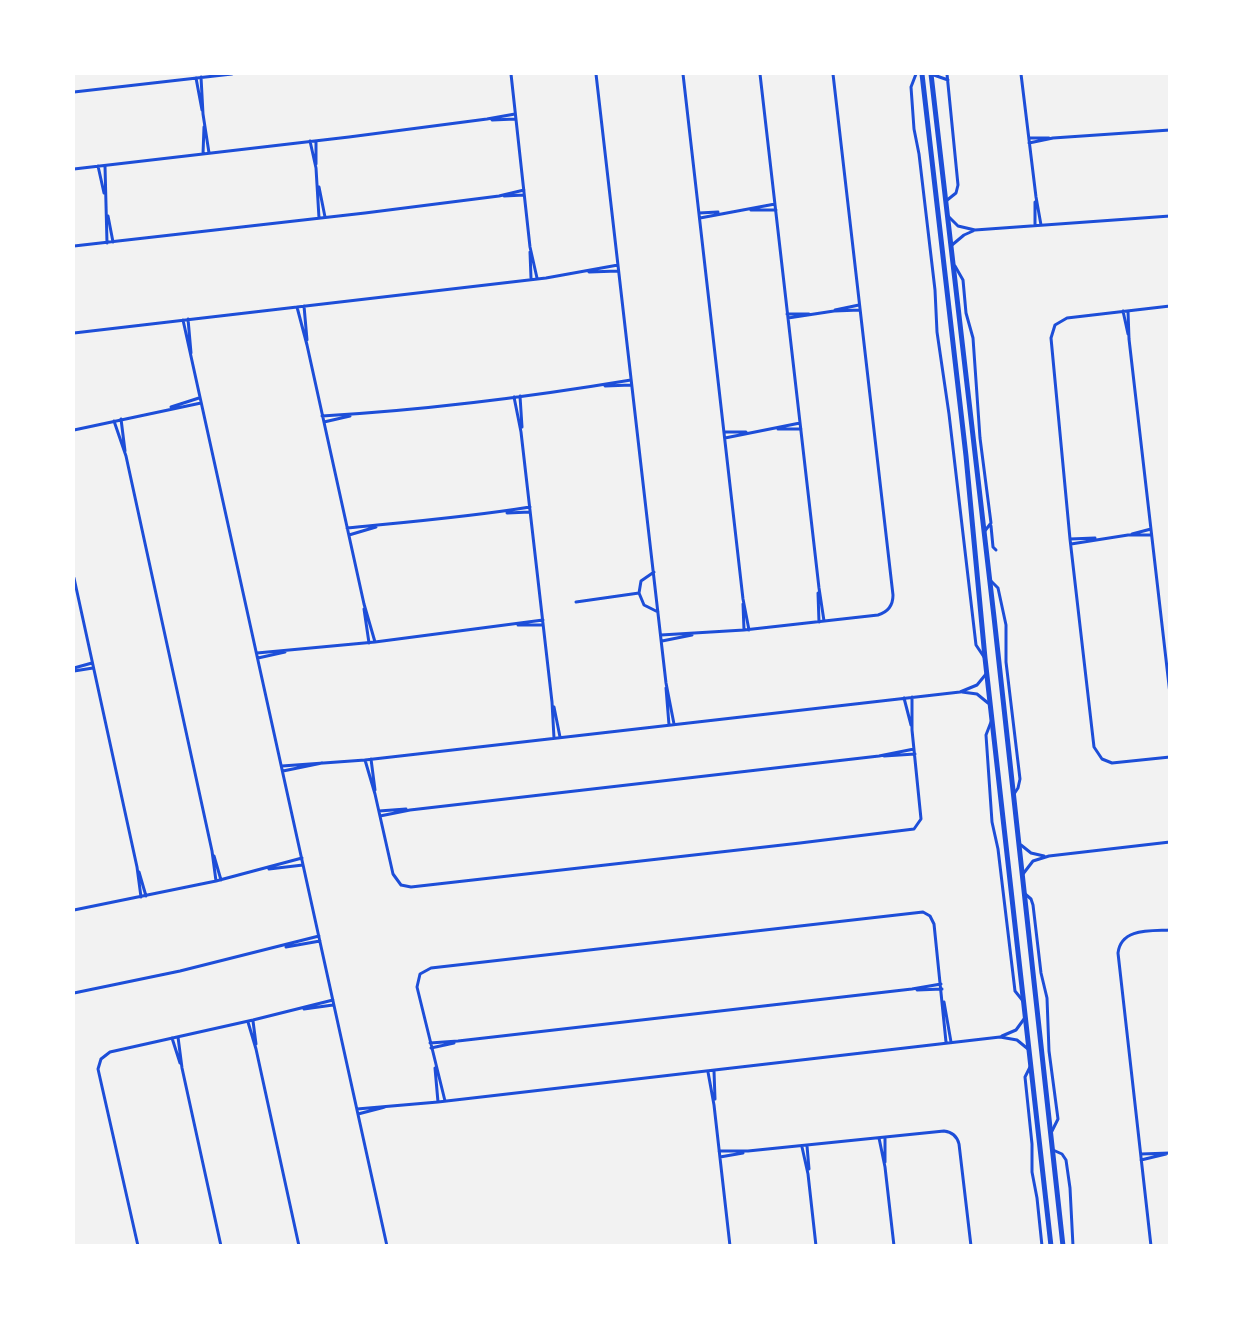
<!DOCTYPE html>
<html>
<head>
<meta charset="utf-8">
<style>
	body { margin:0 }
	#map { position:relative; width:1243px; height:1319px; overflow:hidden; background:#f2f2f2; font-family:"Sofia Sans Condensed",sans-serif }
	canvas { display:block }
	.frame { position:absolute; inset:0; border:75px solid #fff; pointer-events:none }
</style>
</head>
<body>
<div id="map">
<canvas width="1243" height="1319"></canvas>
<div class="frame"></div>
</div>
<script>
const c = document.querySelector('canvas').getContext('2d');
c.lineJoin = 'round';
function stroke(path, color, width, dash) {
  c.strokeStyle = color;
  c.lineWidth = width;
  c.lineCap = dash ? 'butt' : 'round';
  c.setLineDash(dash || []);
  c.stroke(path);
}
stroke(new Path2D(`
	M511 74 530 247 537 278
	M596 74 666 683 674 724
	M683 74 743 599 749 630
	M760 74 819 588 824 621
	M916 74 911 87 914 129 919 154 935 290 937 332 949 414 976 645 984 657
	M931 74 948 80
	M1021 74 1036 197 1041 225
	M201 77 203 114 209 153
	M196 78 202 110
	M74 92 232 74
	M492 120 515 119
	M1029 138H1049
	M310 141 316 168 319 218
	M316 141V164
	M1029 143 1053 138 1170 130
	M203 154 204 127
	M98 166 104 193
	M105 166 107 243
	M74 169 349 137 487 119 515 114
	M319 187 325 217
	M504 196 524 195
	M946 201 956 193 958 185 947 74
	M1035 202V225
	M751 210H776
	M699 213 718 212
	M108 216 113 242
	M948 216 958 226 975 230 1170 216
	M700 218 775 204
	M952 245 964 235 973 231
	M74 246 365 213 499 196 524 190
	M530 252 531 278
	M955 266 963 280 966 313 973 338 980 438 991 523 984 532
	M589 272 618 271
	M304 306 307 340
	M1170 306 1067 318 1055 325 1051 338 1070 539 1094 747 1102 759 1112 763 1170 757
	M297 307 307 345 364 604 375 642
	M835 310 859 305
	M1123 311 1128 334
	M1128 311 1129 339 1170 694
	M787 314H809
	M788 318 834 311 860 310
	M188 319 191 353
	M183 320 387 1246
	M74 333 546 278 618 265
	M605 386 631 385
	M520 396 522 427
	M514 397 521 432 552 702 554 738
	M171 407 199 398
	M322 416C426 410 529 397 631 380
	M121 419 125 451
	M114 421 126 456 212 851 216 881
	M324 422 350 416
	M778 429H801
	M74 430 201 403
	M724 432H746
	M725 438 800 423
	M507 513 530 512
	M991 526 993 547 996 550
	M347 528C408 522 469 517 530 507
	M1132 534 1151 529
	M349 535 376 527
	M1070 539 1095 538
	M1071 544 1128 535H1151
	M654 572 641 581 639 593 644 605 658 612
	M74 578 137 867 141 897
	M990 580 998 588 1006 625V662L1020 779 1018 788 1014 794
	M818 593 819 622
	M576 602 639 593
	M743 604 744 630
	M364 609 369 643
	M518 625H543
	M661 635 744 630 878 615C888 612 893 606 893 595L833 74
	M662 641 692 635
	M257 653 375 642 543 620
	M258 658 285 652
	M74 668 92 663
	M74 671 93 668
	M666 688 669 725
	M962 692 977 694 988 703
	M904 698 911 725
	M554 707 560 737
	M991 722 986 735 992 822 998 849 1015 991 1023 1001
	M884 756 915 754
	M371 759 375 790
	M365 760 375 794 393 874 401 885 411 887 800 843 914 829 921 819 912 730V697
	M282 766 365 760 960 692 977 685 986 674
	M283 771 322 763
	M379 811 406 809
	M380 816 410 810 879 756 914 749
	M1021 845 1031 853 1044 856
	M214 856 221 880
	M269 869 303 865
	M139 872 146 896
	M1023 874 1033 861 1049 856 1170 842
	M1024 893 1031 899 1033 905 1041 973 1047 998 1049 1051 1058 1119 1052 1131
	M74 910 216 881 302 858
	M286 947 320 941
	M917 990 942 989
	M74 993 180 971 319 936
	M944 1002 951 1042
	M304 1009 333 1005
	M253 1021 256 1044
	M248 1022 256 1049 299 1246
	M1002 1036 1016 1030 1024 1019
	M178 1037 182 1068 221 1246
	M172 1038 180 1063
	M430 1043 458 1041 912 989 941 984
	M431 1048 454 1043
	M1031 1065 1025 1077 1032 1144V1172L1037 1198 1042 1246
	M435 1068 438 1102
	M714 1071 715 1099
	M708 1072 714 1105 730 1246
	M445 1101 417 987 420 974 431 968 923 912 930 916 934 924 946 1042
	M357 1109 438 1102 1000 1037 1017 1040 1028 1049
	M358 1114 385 1107
	M879 1138 885 1167 894 1246
	M885 1138V1162
	M807 1146 809 1169
	M802 1147 808 1174 816 1246
	M1053 1150 1062 1154 1066 1160 1070 1188 1073 1246
	M719 1151H748L944 1131C952 1132 957 1136 959 1144L971 1246
	M1141 1154 1170 1153
	M720 1157 743 1153
	M1141 1160 1166 1154
	M138 1246 98 1069 101 1059 110 1052 253 1020 333 1000
	M1151 1246 1118 953C1121 928 1150 931 1170 930`), '#1d4ed8', 3);
stroke(new Path2D(`
	M922 74 966 456 985 658 1051 1246
	M931 74 994 617 1063 1246`), '#1d4ed8', 5);
</script>
</body>
</html>
